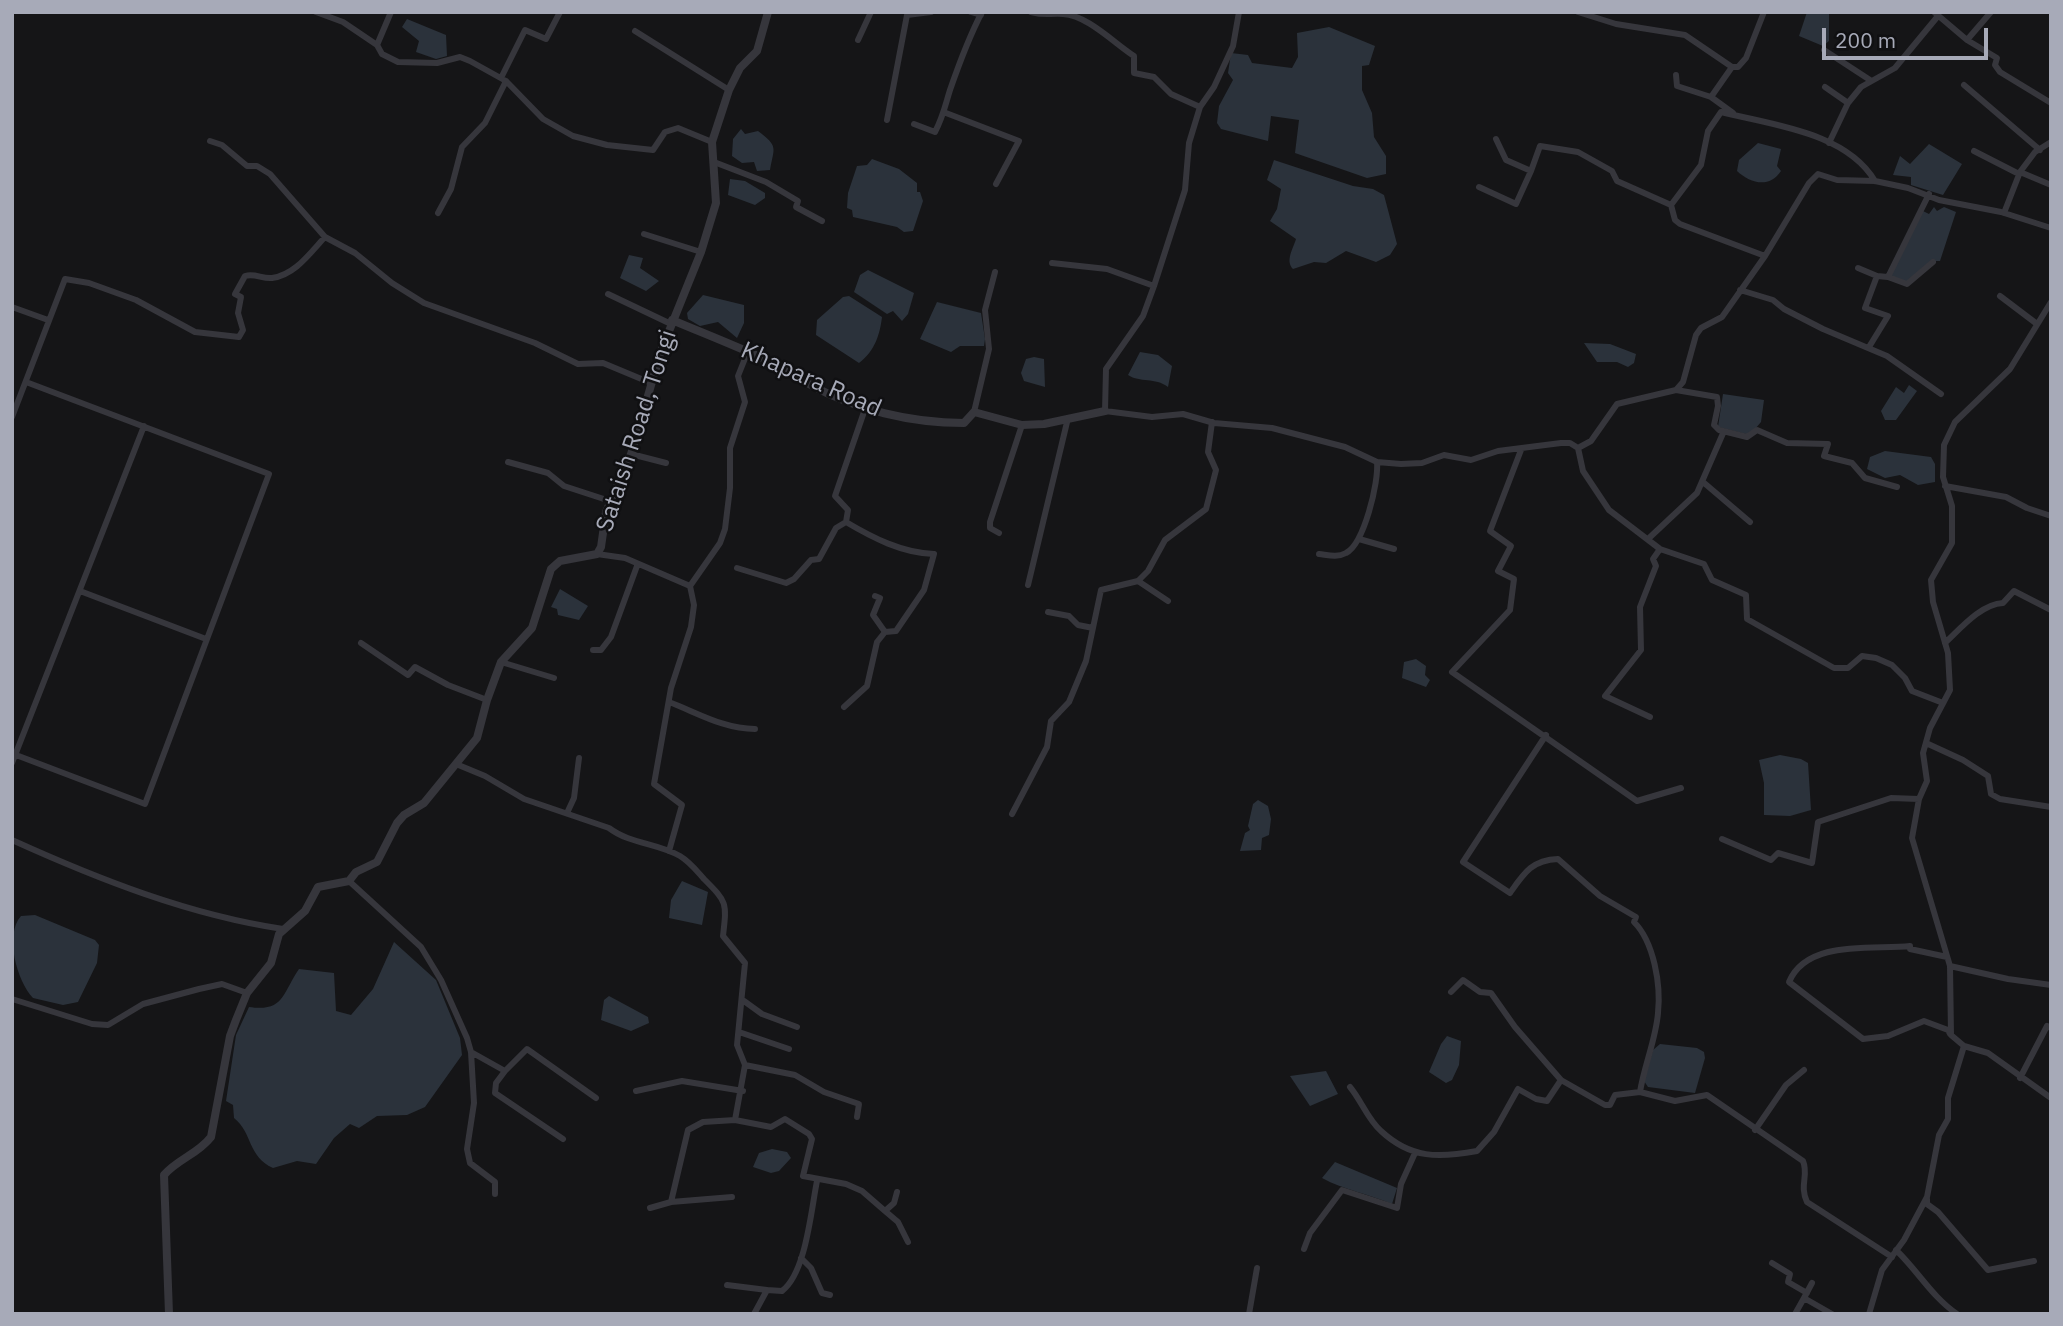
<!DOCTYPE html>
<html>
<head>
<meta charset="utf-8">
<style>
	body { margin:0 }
	#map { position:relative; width:2063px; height:1326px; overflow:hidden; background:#151517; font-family:"IBM Plex Sans",sans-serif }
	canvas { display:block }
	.frame { position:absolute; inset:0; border:14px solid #a7aab8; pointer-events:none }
	.scale { position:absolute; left:1822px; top:28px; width:166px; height:32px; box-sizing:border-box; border:4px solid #a7aab8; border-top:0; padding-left:9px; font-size:21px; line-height:24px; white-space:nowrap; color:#a7aab8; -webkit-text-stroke:5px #101012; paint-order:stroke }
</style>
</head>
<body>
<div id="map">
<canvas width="2063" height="1326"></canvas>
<div class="frame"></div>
<div class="scale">200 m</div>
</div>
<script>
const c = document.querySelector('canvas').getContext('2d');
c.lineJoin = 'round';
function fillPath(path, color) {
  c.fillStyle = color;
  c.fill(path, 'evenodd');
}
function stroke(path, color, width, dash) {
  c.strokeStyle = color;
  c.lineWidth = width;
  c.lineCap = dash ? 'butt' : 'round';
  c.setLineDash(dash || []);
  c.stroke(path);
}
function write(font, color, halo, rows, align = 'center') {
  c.font = font + ' "IBM Plex Sans",sans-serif';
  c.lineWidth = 5;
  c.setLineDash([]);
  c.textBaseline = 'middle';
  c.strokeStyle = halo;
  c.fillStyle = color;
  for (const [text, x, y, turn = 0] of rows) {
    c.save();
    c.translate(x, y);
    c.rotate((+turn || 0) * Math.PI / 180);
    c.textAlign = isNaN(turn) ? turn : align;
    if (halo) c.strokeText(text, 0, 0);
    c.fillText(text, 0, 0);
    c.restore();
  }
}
fillPath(new Path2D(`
	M1807 12H1829V41L1823 46 1799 36Z
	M407 19 446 35 447 56 436 59 416 52 419 41 402 27Z
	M1329 27 1375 46 1369 65 1362 66V90L1372 113 1374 137 1386 156V174L1367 178 1295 153 1299 120 1271 116 1268 141 1221 129 1217 123 1219 106 1233 80 1228 73 1231 53 1248 55 1252 63 1292 68 1298 57 1297 33Z
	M741 129 745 134 758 131C779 147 774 147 770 170L757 171 754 162 742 163 732 156 733 139Z
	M1758 143 1781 149 1777 166 1781 171C1769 189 1750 183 1737 171L1739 160Z
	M1929 144 1962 164 1943 195 1911 185V177L1893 175 1900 156 1910 164Z
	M872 159 899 169 917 183V192H920L923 201 913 231 904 232 897 227 853 217 852 210 847 208 848 193 857 166 867 165Z
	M1274 160 1353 186 1373 189 1384 195 1397 244 1390 255 1376 262 1346 251 1326 263 1314 262 1293 269C1285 261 1293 249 1296 239L1270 221 1277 209 1281 189 1267 180Z
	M730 179 745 181 765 193V198L755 205 728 195Z
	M1934 207 1937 211 1944 207 1956 212 1940 261H1933L1908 282 1890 277 1923 211 1929 214Z
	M629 255 643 258 640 268 659 281 646 291 620 278Z
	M868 270 914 293 908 314 902 321 893 311 887 314 854 292 860 275Z
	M703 295 744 305V323L737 338 718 322 700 326 688 319 687 313Z
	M849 296 882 317C880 334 875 351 859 363L816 335 817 320 843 297Z
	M937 302 981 313 985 339 984 346H960L951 352 920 339Z
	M1584 343 1610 344 1636 354 1634 363 1628 367 1617 362H1597Z
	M1140 352 1158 355 1172 366 1168 387C1155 377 1140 383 1128 375Z
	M1034 357 1044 359 1045 387 1024 381 1021 373 1026 359Z
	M1909 385 1917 391 1896 420H1885L1881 411 1896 387 1904 393Z
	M1723 394 1764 400 1761 422 1750 435 1718 427Z
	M1885 451 1931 457 1935 464V482L1918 485 1900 475 1885 478 1867 469 1870 457Z
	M560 589 588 606 579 620 558 615 557 609 551 607Z
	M1416 659 1426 666 1425 675 1430 680 1426 687 1402 678 1404 662Z
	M1780 755 1801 759 1808 763 1811 810 1790 816 1764 815V783L1759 760Z
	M1258 800 1268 806 1271 819 1269 835 1262 838 1261 850 1240 851 1245 833 1250 830 1248 826 1253 804Z
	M682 881 708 892 702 925 669 918 671 900Z
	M35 915 95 940 99 945 97 963 78 1002 63 1005 33 998C17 981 4 935 21 916Z
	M394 942 436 980 460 1038 462 1055 425 1107 407 1115 377 1116 359 1128 350 1124 334 1138 316 1164 297 1161 273 1168C247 1156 253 1133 234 1118L233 1105 226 1101 236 1035 249 1007C284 1012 282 994 299 969L334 973 336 1011 351 1015 373 989Z
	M609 996 648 1017 649 1023 631 1031 601 1020 604 1000Z
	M1447 1036 1461 1041 1459 1065 1452 1080 1446 1083 1429 1072 1441 1044Z
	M1660 1044 1697 1048 1704 1052 1705 1058 1695 1093 1648 1087 1644 1081 1653 1050Z
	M1326 1071 1338 1094 1310 1106 1290 1076Z
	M772 1149 787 1152 791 1158 779 1171 771 1173 753 1167 759 1153Z
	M1335 1162 1397 1188 1392 1204C1369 1194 1344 1190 1322 1178Z`), '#2b323b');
stroke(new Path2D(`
	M316 12 343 22 377 45 382 54 398 62 437 63 460 57 470 61 506 81 543 119 573 136 607 145 653 150 665 132 678 128 712 142
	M971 12 981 15
	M1031 12C1046 16 1050 13 1063 14 1087 15 1114 43 1134 56V73L1154 77 1171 94 1200 107
	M1239 12 1233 46 1214 87 1200 107 1189 143 1185 190 1154 286 1143 316 1106 369 1105 411 1152 417 1183 414 1214 423 1272 428 1345 447 1377 462 1401 464 1422 463 1444 455 1471 460 1498 451 1561 443H1570L1578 448
	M1578 12 1616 24 1685 35 1732 67 1711 97 1677 86 1676 75
	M1934 12 1967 40 1991 12
	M635 31 729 90
	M858 40 871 12
	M1967 40 1997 58 1995 65 2000 72 2051 103
	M377 45 391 12
	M1824 50 1870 80
	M1732 67H1738L1746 58 1764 12
	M501 78 525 30 546 39 560 12
	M1964 85 2040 150
	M1825 87 1848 103
	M1711 97 1733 113
	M946 113 1019 141 996 184
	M887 120 907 15 931 12
	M914 124 935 132C943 117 945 106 950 90 959 64 969 37 982 12
	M1496 139 1506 160 1531 171 1540 146 1578 152 1612 171 1617 181 1671 205 1675 220 1680 224 1765 256
	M210 141 222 145 247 166H257L270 174 325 237 355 253 392 283 424 303 535 343 578 364 603 363 651 383
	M1829 143 1848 103 1861 87 1895 68 1938 16
	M1974 151 2019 174
	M714 162 766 182 798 201 796 207 822 221
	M2020 172 2035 152 2051 142
	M1479 187 1516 204 1531 171
	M1929 194 1888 277 1907 284 1933 262
	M1671 205 1701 165 1708 131 1721 112C1772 125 1846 132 1875 181
	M438 213 451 189 462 147 485 123 506 81
	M2004 213 2020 172 2051 185
	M644 234 701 252
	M1052 263 1107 269 1154 286
	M1858 268 1877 276
	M1740 290 1773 300 1784 309 1823 329 1887 356 1941 394
	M608 294 671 324
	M2000 296 2037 324
	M12 307 48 320
	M1869 347 1888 316 1865 308 1877 276 1888 277
	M1676 390 1717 397 1718 406 1714 425 1719 430 1747 437 1757 430 1787 443 1828 444 1824 456 1852 463 1865 478 1897 487
	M974 412 989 349 985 310 995 272
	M12 417 65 279 89 283 136 300 195 332 239 337 243 330 238 313 241 297 235 294 245 276C255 273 262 279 272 278 295 275 310 253 325 237
	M1578 448 1591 441 1617 404 1676 390 1683 382 1696 335 1701 328 1722 317 1765 256 1809 183 1818 174 1837 180 1875 181 1908 188 1939 200 2001 212 2051 228
	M1578 448 1583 471 1609 510 1660 549 1704 564 1712 580 1746 595 1747 619 1834 668H1848L1862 656 1876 658 1892 665 1905 678 1912 691 1943 703
	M1521 450 1490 531 1511 546 1498 571 1514 579 1510 610 1452 672 1637 801 1681 788
	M631 454 666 463
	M508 462 548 473 564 486 610 501
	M1703 482 1750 522
	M1945 486 2006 497 2027 508 2051 516
	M999 533 990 528V522L1022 425
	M1359 539 1394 549
	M1648 539 1697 493 1724 431
	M597 554 625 558 690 586 694 605 691 627 671 688 654 784 682 805 669 851
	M1319 554C1328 555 1337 558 1346 553 1364 544 1379 482 1377 462
	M737 568 786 583 794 579 811 560 819 559 836 528 846 522
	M1138 581 1168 601
	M1028 585 1068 418
	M690 586 720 543 725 529 730 488V448L745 402 738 376 748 351
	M80 591 206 639
	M875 596 880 598 873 615 885 632
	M1048 612 1069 616 1078 625 1093 628
	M361 643 408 675 415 667 448 685 487 700
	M1945 643C1960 629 1981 604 2003 603L2014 591 2051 610
	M593 650H601L611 637 637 566
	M501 662 554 678
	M669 702C698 713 724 729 755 729
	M844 707 867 686 877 642 885 632 896 631 924 590 934 554C902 553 873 538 846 522L848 510 835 496 865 409
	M1650 717 1605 696 1641 650 1640 607 1656 566 1653 559 1660 549
	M1546 735 1463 862 1510 893C1524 873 1532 860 1558 859L1600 896 1636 917 1634 922C1654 942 1661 985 1658 1013 1656 1039 1644 1066 1640 1092
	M1926 743 1963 760 1988 776 1991 794 2000 799 2051 807
	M16 755 145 804 269 474 26 382
	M12 763 144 426
	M456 764 485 776 524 799 609 828C630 844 657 843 680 856 690 862 696 870 704 879 727 902 727 902 723 936L745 963 737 1045 745 1065 735 1120 771 1127 785 1119 809 1134 812 1139 803 1176 846 1184 862 1191 885 1211 894 1203 897 1192
	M567 813 574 798 579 758
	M1012 814 1047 747 1051 721 1069 702 1086 661 1101 590 1138 581 1148 571 1165 540 1206 509 1216 470 1208 452 1212 422
	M1722 839 1771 860 1778 853 1812 863 1818 822 1891 798 1919 799
	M12 840C98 879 189 915 283 929
	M349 881 421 947 441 980 467 1038 471 1052 474 1103 467 1149 470 1163 495 1182V1194
	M1947 957 1910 949V946C1873 950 1807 939 1789 982L1863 1039 1888 1036 1924 1021 1948 1030 1950 1034
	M1950 966 2008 979 2051 985
	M1451 992 1463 980 1480 992 1491 993 1515 1027 1561 1080
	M12 999 92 1024 108 1025 143 1004 199 989 222 984 247 993
	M744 1001 762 1014 797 1027
	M739 1032 789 1049
	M1964 1046 1988 1053 2051 1098
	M471 1052 505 1071 527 1049 596 1098
	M745 1065 795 1075 824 1092 859 1104 857 1117
	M505 1071 496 1083 495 1093 563 1139
	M2020 1078 2047 1026 2051 1028
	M1350 1087C1361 1100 1368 1120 1381 1131 1411 1159 1439 1158 1477 1151L1494 1132 1518 1089 1536 1099 1547 1101 1561 1080 1605 1105H1610L1615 1095 1640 1092 1675 1101 1707 1095 1803 1161C1809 1175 1799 1185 1807 1202L1892 1257
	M636 1091 682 1081 743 1091
	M1755 1130 1786 1085 1804 1070
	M732 1197 671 1202 688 1130 703 1122 735 1120
	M1927 1199V1204L1938 1212 1988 1270 2034 1261
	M650 1208 671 1202
	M885 1211 898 1222 908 1242
	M1304 1249 1310 1233 1342 1190 1397 1208 1401 1184 1415 1153
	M1896 1250C1918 1271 1932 1297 1957 1314
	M801 1258 811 1268 822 1293 830 1295
	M1772 1263 1790 1274 1788 1282 1807 1293
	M1812 1283 1804 1298 1832 1314
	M727 1285 767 1290
	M754 1314 767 1290 782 1291C806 1273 811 1210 817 1181
	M1249 1314 1257 1268
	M1795 1314 1804 1298
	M1869 1314 1882 1270 1904 1240 1927 1197 1939 1135 1948 1119V1098L1964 1046 1951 1035 1950 966 1912 838 1919 799 1927 781 1923 753 1930 728 1950 690 1948 653 1933 602 1931 580 1952 543V506L1943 477 1944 445 1955 422 2010 369 2051 302`), '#36363c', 6);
stroke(new Path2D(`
	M672 320C710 336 749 351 786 369 794 373 801 380 809 384 856 410 911 423 964 423L974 412 1022 425 1044 424 1105 411
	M169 1314 164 1175C178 1159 198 1154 211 1137L230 1036 236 1020 247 993 271 963 279 934 305 911 318 887 349 881 356 872 377 862 397 823 404 815 424 803 477 738 487 700 501 662 532 628 551 569 560 561 597 554 601 547 606 512 631 454 661 351 701 252 716 203 712 142 729 90 740 68 757 51 768 12`), '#36363c', 8);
write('24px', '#a7aab8', '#101012', [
	["Khapara Road",811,380,24],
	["Sataish Road, Tongi",637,431,-72]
]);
</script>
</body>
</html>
